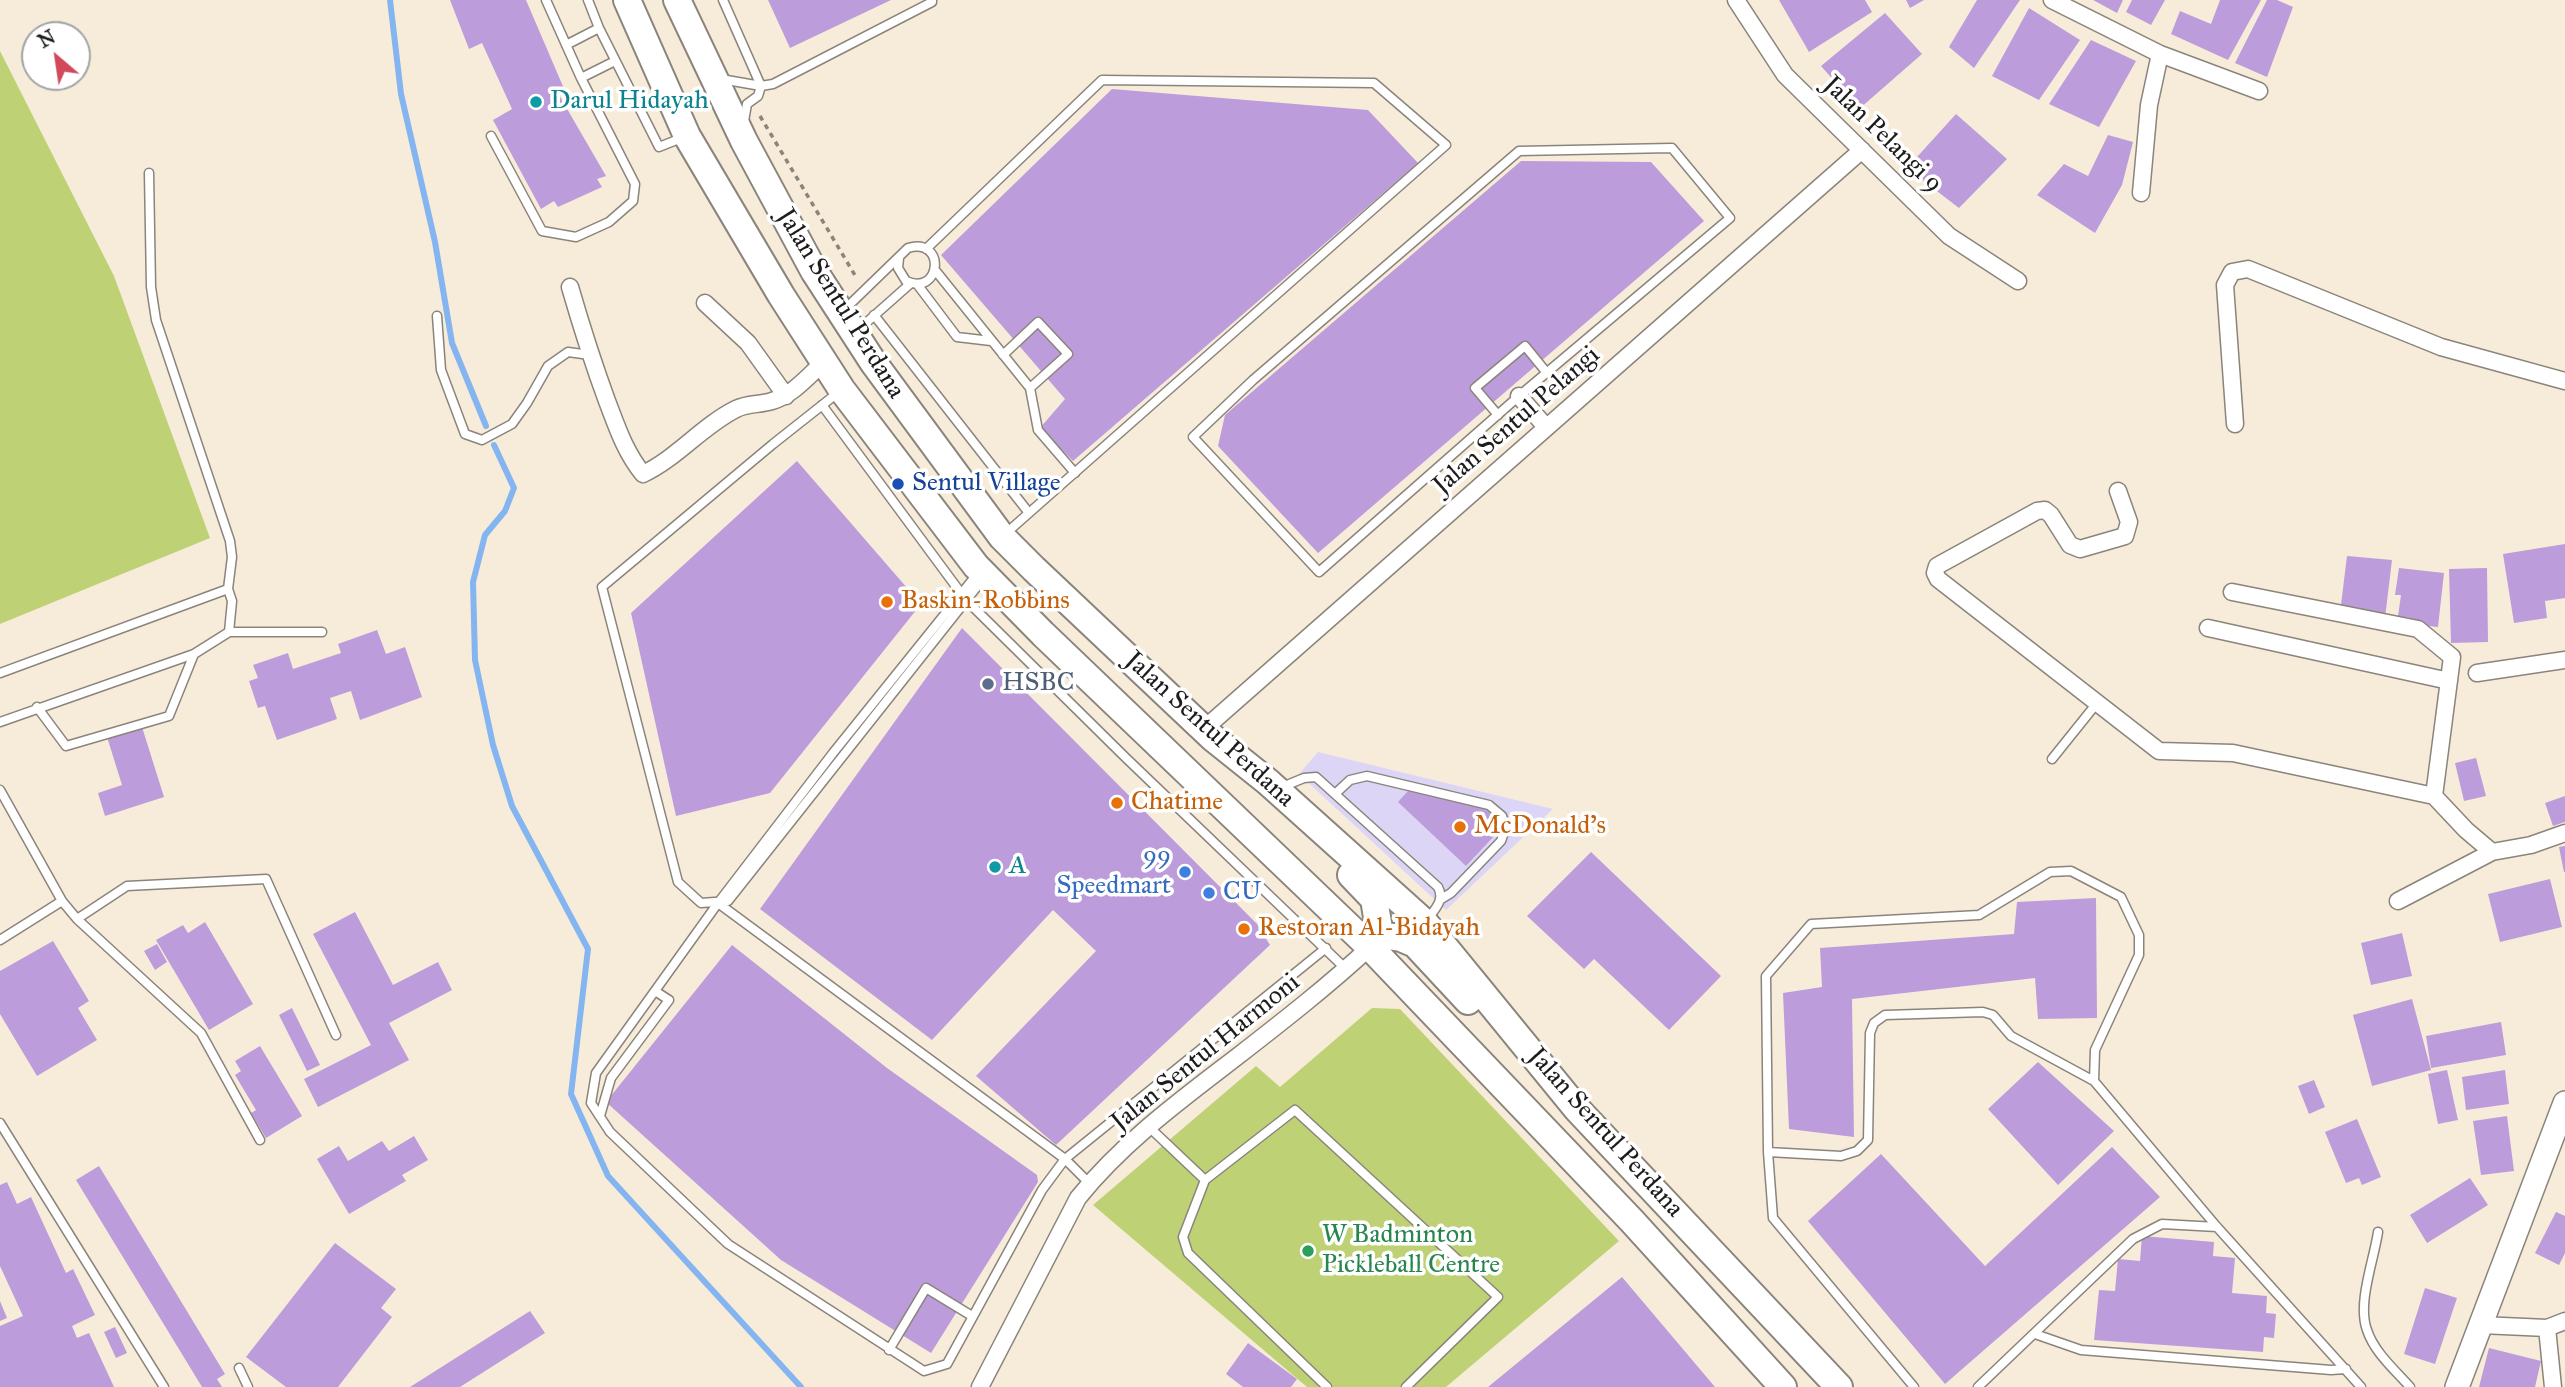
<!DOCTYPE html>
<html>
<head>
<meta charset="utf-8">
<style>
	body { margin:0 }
	#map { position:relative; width:2565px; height:1387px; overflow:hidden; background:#f7ecda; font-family:"IM FELL Great Primer",serif }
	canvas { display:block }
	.north { position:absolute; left:21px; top:21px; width:70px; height:70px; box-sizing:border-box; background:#fff; border:2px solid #a4a4a4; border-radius:50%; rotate:331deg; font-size:19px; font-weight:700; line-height:28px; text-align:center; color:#1c1c1c }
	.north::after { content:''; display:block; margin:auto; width:24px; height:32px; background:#d1495b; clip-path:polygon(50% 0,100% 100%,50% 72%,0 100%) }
</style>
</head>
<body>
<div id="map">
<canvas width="2565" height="1387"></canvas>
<div class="north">N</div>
</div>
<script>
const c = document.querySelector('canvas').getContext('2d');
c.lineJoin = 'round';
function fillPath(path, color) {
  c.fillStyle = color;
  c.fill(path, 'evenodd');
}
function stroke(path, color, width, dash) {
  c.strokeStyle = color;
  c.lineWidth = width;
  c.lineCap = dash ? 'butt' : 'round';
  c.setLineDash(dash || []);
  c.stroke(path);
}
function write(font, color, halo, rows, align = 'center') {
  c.font = font + ' "IM FELL Great Primer",serif';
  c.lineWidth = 7;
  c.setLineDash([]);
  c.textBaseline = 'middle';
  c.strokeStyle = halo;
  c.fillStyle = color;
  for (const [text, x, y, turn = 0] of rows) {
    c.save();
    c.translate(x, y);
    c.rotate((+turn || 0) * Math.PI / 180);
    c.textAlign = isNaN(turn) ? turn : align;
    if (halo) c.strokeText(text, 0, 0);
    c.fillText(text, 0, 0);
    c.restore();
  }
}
fillPath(new Path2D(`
	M1318 752 1553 809 1446 910 1299 774Z`), '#ddd5f6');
fillPath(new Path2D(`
	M0 51 114 276 210 538 0 624Z
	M1372 1008 1400 1009 1619 1241 1446 1387H1307L1093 1205 1256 1066 1280 1087Z`), '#bed275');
stroke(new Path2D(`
	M390 0 401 94 435 242 452 343 486 426
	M494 445 514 488 505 511 485 535 473 582 475 660 493 745 512 806 588 949 571 1094 608 1176 801 1387`), '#85b5f0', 6);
fillPath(new Path2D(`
	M450 0H526L565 91 559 95 606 176 597 179 602 187 558 207 554 201 541 209 493 120 512 109 482 43 469 49Z
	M768 0H891L790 48Z
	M1779 0H1865L1872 12 1809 52Z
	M1906 0H1924L1910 8Z
	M1977 0H2020L1974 68 1949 47Z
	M2093 0H2123L2117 13Z
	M2132 0H2165L2151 25 2126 12Z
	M2220 0H2261L2228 60 2171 34 2180 11 2211 24Z
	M2267 0H2277L2293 7 2267 77 2235 63Z
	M2029 8 2080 40 2039 100 1992 76Z
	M1885 13 1922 54 1859 109 1821 66Z
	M2091 40 2136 61 2099 127 2049 104Z
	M1112 89 1368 110 1418 163 1073 461 1040 428 1065 399 941 255Z
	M1956 114 2007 159 1959 208 1907 168Z
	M2108 135 2133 142 2122 185 2095 233 2037 195 2064 164 2088 176Z
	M1521 161 1651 162 1704 221 1318 553 1218 446 1225 415Z
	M797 461 921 604 770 793 676 816 631 613Z
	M2565 544V598L2545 601 2547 618 2514 623 2503 554Z
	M2347 556 2392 560 2385 618 2340 613Z
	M2399 568 2444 573 2438 627 2411 624V618L2398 616 2401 595H2395Z
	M2487 568 2488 642 2451 643 2449 569Z
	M962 628 1257 924 1270 945 1056 1145 976 1076 1096 951 1053 910 932 1040 760 909Z
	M377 630 386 654 405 647 422 697 360 720 351 691 330 698 337 719 277 740 265 706 258 708 249 681 258 678 253 665 288 653 293 669 341 653 338 644Z
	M142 727 164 797 105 816 98 793 122 785 107 737Z
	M2476 758 2486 796 2464 801 2455 763Z
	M1408 791 1481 805 1500 823 1491 832 1495 835 1466 866 1398 802Z
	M2565 796V822L2553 826 2545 803Z
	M2565 846V872H2564L2559 847Z
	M1591 852 1721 976 1669 1030 1594 959 1584 969 1527 916Z
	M2550 879 2562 927 2500 942 2488 894Z
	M2096 898 2097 1018 2038 1019 2035 978 1852 999 1854 1137 1789 1129 1783 993 1822 987 1820 948 2014 934 2017 902Z
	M355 912 393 985 438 962 452 990 389 1023 409 1060 318 1107 304 1079 371 1045 313 934Z
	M205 922 253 1004 209 1030 156 940 183 925 188 933Z
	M2402 933 2412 976 2371 985 2361 943Z
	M53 941 89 1001 78 1008 97 1040 37 1076 0 1014V971Z
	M157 944 167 962 155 970 144 951Z
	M732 945 887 1068 1037 1175 1038 1182 931 1353 781 1260 606 1102Z
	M2412 999 2431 1070 2372 1086 2353 1015Z
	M292 1008 320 1065 307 1071 279 1015Z
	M2501 1022 2506 1055 2431 1068 2426 1036Z
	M260 1046 302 1116 266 1138 251 1113 256 1110 235 1075 241 1071 235 1061Z
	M2038 1062 2114 1131 2058 1185 1988 1109Z
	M2447 1070 2458 1120 2438 1124 2428 1074Z
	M2505 1070 2509 1104 2466 1110 2462 1077Z
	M2314 1080 2325 1107 2309 1114 2298 1086Z
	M2507 1116 2514 1171 2481 1175 2473 1121Z
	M2357 1119 2381 1177 2362 1185 2359 1178 2346 1183 2325 1132Z
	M414 1136 428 1160 402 1175 406 1181 349 1214 317 1159 339 1146 348 1161 382 1141 389 1151Z
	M2112 1147 2160 1197 1945 1384 1808 1221 1881 1154 1985 1266Z
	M99 1166 225 1374 217 1379 222 1387H202L76 1180Z
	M2470 1178 2488 1205 2427 1243 2410 1215Z
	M7 1182 17 1204 31 1197 66 1273 73 1269 95 1315 72 1326 77 1338 89 1333 114 1387H0V1326L23 1316 0 1266V1185Z
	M2556 1212 2565 1216V1253L2559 1265 2535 1253Z
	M2142 1236 2214 1242 2213 1256 2235 1258 2232 1293 2267 1296 2266 1313 2276 1314 2274 1338 2264 1337 2263 1352 2094 1340 2099 1290 2115 1291 2118 1259 2140 1261Z
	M335 1243 396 1289 381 1308 392 1317 338 1387H286L246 1357Z
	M1622 1277 1715 1387H1488Z
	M2425 1288 2457 1298 2435 1364 2404 1354Z
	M0 1301 7 1318 0 1321Z
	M530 1311 545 1333 460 1387H410Z
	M115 1327 127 1353 116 1358 104 1332Z
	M1248 1343 1297 1379 1291 1387H1243L1226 1374Z
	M2489 1348 2541 1361 2535 1387H2479Z`), '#bc9cda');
const lane = new Path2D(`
	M588 0 599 28 659 147 684 137
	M723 0 761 86 758 96 747 104 744 121
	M566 45 599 28
	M581 78 615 61
	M721 79 761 86 773 84 932 2V0
	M491 136 542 231 576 237 609 222 633 201 635 184 581 78 546 0
	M1672 148 1730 218 1519 396 1319 572 1193 437 1253 380 1519 151Z
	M149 173 151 287 156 320 230 541 232 557 228 589 232 601 229 632
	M926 249 1102 80 1374 83 1446 145 1004 535
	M935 270 1030 388 1038 430 1075 473
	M917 284 957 337 991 341
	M843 311 908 248C947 237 941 297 906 281L898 268 899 258
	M874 315 1029 513
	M437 316 441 370 465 434 482 440 512 424 527 403 548 366 568 352 590 355
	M858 330 911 283
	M1003 355 1038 322 1068 354 1030 388
	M840 391 773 444 602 587 678 882 701 903 728 901 983 579
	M822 405 966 600 1126 758 1346 969
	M1498 415 1475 388 1525 346 1547 373
	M978 573 833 753 718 903 596 1073 591 1103 610 1132 728 1244 924 1371 947 1364 1042 1190 1065 1159 1326 948
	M0 673 228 589
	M37 707 66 746 169 716 194 654
	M0 722 194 654 229 632H322
	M2052 759 2097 703
	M1282 787 1304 778 1316 777 1438 887C1445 900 1435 909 1427 920
	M0 790 62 901 77 919 201 1033 260 1140
	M1336 793 1350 780 1367 776 1489 805 1502 816 1506 827 1501 841 1451 893 1441 899
	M718 903 1065 1159 1090 1184
	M77 919 127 886 266 879 336 1035
	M0 940 62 901
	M600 1116 611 1078 669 1000 655 991
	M0 1123 164 1387
	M1149 1127 1205 1180
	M1768 1152 1841 1156 1857 1151 1868 1140 1870 1033 1874 1023 1885 1015 1983 1012 1993 1015 2011 1036 2094 1081
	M2378 1232C2374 1260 2357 1303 2367 1330 2374 1352 2395 1370 2410 1387
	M2035 1334 2081 1350 2331 1370 2346 1369
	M889 1350 926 1288 972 1316
	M239 1368 248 1387
	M1327 1387 1188 1253 1183 1237 1205 1180 1295 1110 1498 1297 1406 1387
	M1914 1387 1773 1218 1768 1152 1766 976 1811 924 1979 915 2050 872 2071 871 2121 897 2139 935V955L2095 1050 2094 1081 2217 1227 2361 1387
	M1978 1387 2133 1239 2162 1224 2217 1227`);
const street = new Path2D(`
	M1736 0 1785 75 1949 236 2018 281
	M2052 0 2160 54 2259 91
	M2141 193 2149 105 2160 54
	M570 287C581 325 593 363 607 401 617 427 625 452 643 474 677 458 702 426 736 409 748 403 760 405 772 401 793 395 808 376 824 362
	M705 303 748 343 786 396
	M1519 396 1546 427
	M2235 424 2225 285 2232 272 2248 269 2441 347 2565 381
	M2118 491 2129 522 2125 536 2080 549 2070 545 2051 515 2045 510 2037 511 1937 566 1935 573 1938 579 2159 751 2233 753 2434 796
	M2232 592 2418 629 2452 657 2434 796 2466 830 2492 852
	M2208 628 2449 681
	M2477 673 2565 660
	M1204 729 1862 150
	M2398 901 2492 852 2531 845 2565 833
	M2481 1325 2547 1328 2565 1321
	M2547 1328 2553 1387
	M980 1387 1078 1198C1123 1142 1182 1099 1238 1056 1283 1021 1328 986 1370 947`);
const secondary = new Path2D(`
	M2457 1387 2565 1103`);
const primary = new Path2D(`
	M627 0 687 136 781 295 842 390 976 566 1043 634 1370 947 1632 1221 1783 1387
	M677 0 744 141 814 271 873 362 1002 537 1034 569 1213 738 1268 782 1425 923 1577 1109 1839 1387
	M1351 875 1374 899 1380 935 1370 947
	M1380 935 1401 938 1415 944 1468 1001`);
stroke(lane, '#8a847b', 11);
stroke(street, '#8a847b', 19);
stroke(secondary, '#8a847b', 26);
stroke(primary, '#8a847b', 30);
stroke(new Path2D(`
	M760 116 856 277`), '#8a847b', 3.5, [5, 5]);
stroke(lane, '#fff', 8);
stroke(street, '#fff', 16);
stroke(secondary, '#fff', 23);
stroke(primary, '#fff', 26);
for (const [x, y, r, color] of [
	[536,102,7,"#0f9aa8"],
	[898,484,7,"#1a4fb4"],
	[887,602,7,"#e8710a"],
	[988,684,7,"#5c6f8a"],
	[1117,803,7,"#e8710a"],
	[1460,827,7,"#e8710a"],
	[995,867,7,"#0f9aa8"],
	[1185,872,7,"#3f7fe0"],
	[1209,893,7,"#3f7fe0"],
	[1244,929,7,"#e8710a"],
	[1308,1251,7,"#2e9e5b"]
]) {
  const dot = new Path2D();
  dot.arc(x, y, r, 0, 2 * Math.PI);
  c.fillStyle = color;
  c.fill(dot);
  stroke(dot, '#fff', 2.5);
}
write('26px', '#0d838f', '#fff', [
	["Darul Hidayah",550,102],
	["A",1009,867]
], 'left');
write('26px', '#1c1c1c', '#fff', [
	["Jalan Pelangi 9",1882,135,44],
	["Jalan Sentul Perdana",840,304,58],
	["Jalan Sentul Pelangi",1517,421,-41],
	["Jalan Sentul Perdana",1209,730,42],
	["Jalan Sentul Harmoni",1206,1053,-39],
	["Jalan Sentul Perdana",1605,1133,48]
]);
write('26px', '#164399', '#fff', [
	["Sentul Village",912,484]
], 'left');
write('26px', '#c56008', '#fff', [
	["Baskin-Robbins",901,602],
	["Chatime",1131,803],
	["McDonald's",1474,827],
	["Restoran Al-Bidayah",1258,929]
], 'left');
write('26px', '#4e5e75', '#fff', [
	["HSBC",1002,684]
], 'left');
write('26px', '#366cbe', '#fff', [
	["99",1171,857],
	["Speedmart",1171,887],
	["CU",1223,893,"left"]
], 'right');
write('26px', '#27864d', '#fff', [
	["W Badminton",1322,1236],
	["Pickleball Centre",1322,1266]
], 'left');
</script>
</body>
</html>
